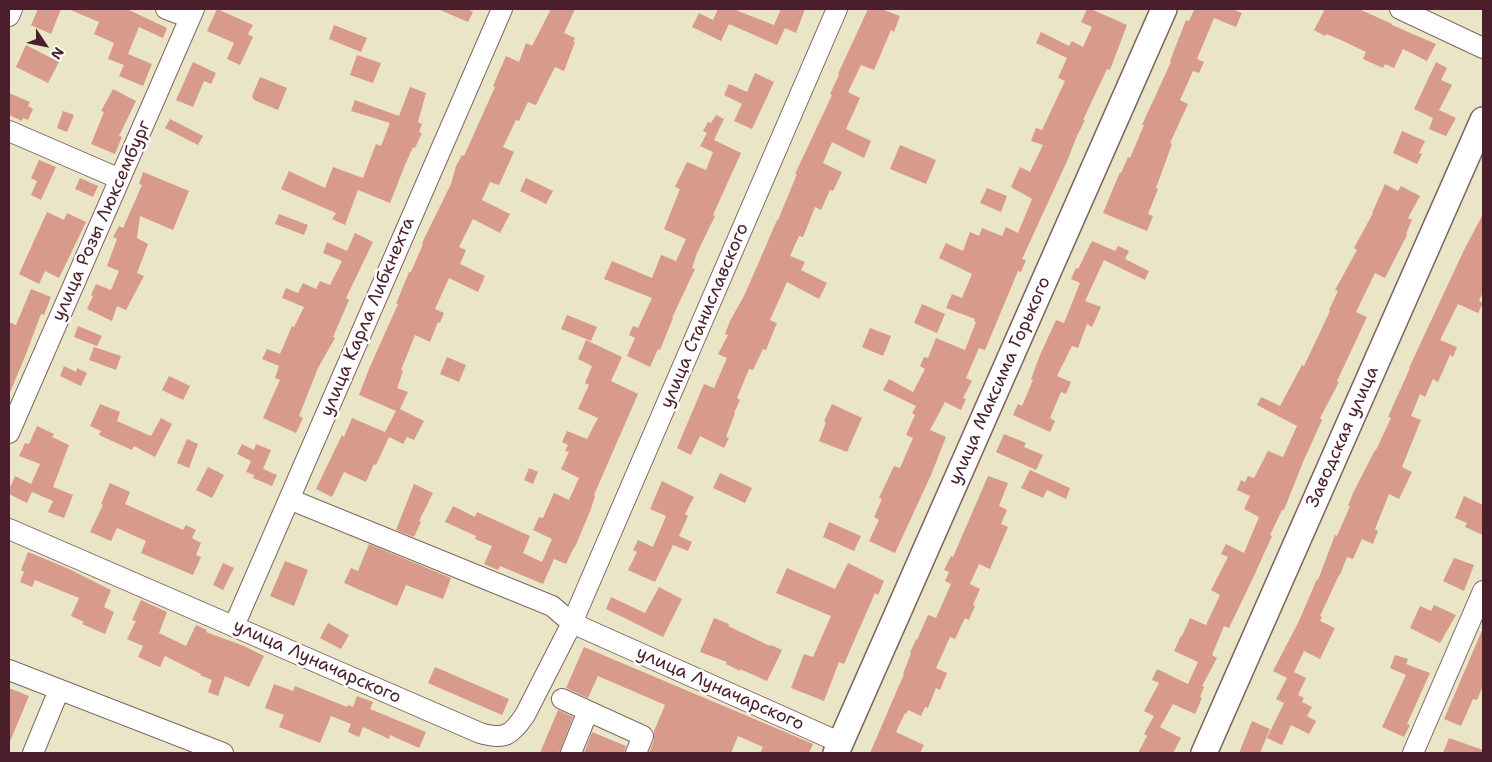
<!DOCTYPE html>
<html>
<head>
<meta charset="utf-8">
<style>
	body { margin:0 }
	#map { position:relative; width:1492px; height:762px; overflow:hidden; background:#ebe5c7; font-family:"Shantell Sans",sans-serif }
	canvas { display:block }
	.frame { position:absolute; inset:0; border:10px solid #4a1f2b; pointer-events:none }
	.north { position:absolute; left:20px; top:20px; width:50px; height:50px; -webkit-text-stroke:4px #fff; paint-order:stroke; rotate:124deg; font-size:14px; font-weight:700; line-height:20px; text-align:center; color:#4a1f2b }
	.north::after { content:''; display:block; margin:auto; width:18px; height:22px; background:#4a1f2b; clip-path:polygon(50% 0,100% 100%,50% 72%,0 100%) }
</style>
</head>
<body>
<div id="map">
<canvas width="1492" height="762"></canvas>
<div class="frame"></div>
<div class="north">N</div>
</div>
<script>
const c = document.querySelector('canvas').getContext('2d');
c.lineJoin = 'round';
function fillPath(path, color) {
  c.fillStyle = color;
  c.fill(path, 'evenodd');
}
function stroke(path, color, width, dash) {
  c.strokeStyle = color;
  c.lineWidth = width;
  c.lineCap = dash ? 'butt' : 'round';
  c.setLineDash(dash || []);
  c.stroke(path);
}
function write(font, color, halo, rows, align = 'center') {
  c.font = font + ' "Shantell Sans",sans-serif';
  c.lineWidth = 5;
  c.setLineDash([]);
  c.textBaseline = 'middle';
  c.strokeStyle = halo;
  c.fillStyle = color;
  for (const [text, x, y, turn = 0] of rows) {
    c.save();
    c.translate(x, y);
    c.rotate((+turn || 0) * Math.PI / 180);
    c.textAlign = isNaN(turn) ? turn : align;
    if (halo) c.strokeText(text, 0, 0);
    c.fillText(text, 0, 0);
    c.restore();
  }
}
fillPath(new Path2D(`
	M38 9H61L51 34 31 25Z
	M68 9H127L167 28 163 38 139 27 128 54 152 64 143 86 119 76 124 65 108 59 114 43 94 34 99 22Z
	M217 9 253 25 248 34 253 37 240 65 227 59 234 43 207 31Z
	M438 9H467L473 12 468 22Z
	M551 9H575L564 33 575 38 573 42H575L564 71 555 67 536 105 528 102 519 121 516 120 503 147 514 152 499 185 490 182 482 200 510 214 500 233 473 219 459 247 466 250 460 264 485 276 478 292 449 278 435 309 444 313 440 323 438 322 430 342 415 335 401 370 403 371 397 388 408 392 400 409 424 421 414 440 407 437 403 444 389 437 376 465 374 464 366 482 344 472 332 497 316 489 342 435 344 437 352 418 385 432 396 411 359 395 369 369 398 304H396L409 272H411L423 244 422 243 451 184 456 166 462 155 464 156 495 87 493 86 506 56 519 62 526 43 532 46Z
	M718 9H733L774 25 781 9H805L796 33 785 28 777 45 729 24 721 41 692 27 699 13 713 20Z
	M868 9H881L900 16 894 32 891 30 874 70 861 65 848 92 860 98 846 129 871 141 864 158 832 142 823 163 842 172 833 191 830 190 821 210 815 207 803 237 799 236 790 256 805 262 801 270 827 283 819 299 787 282 770 320 777 323 766 350 763 349 753 370 749 369 737 398 740 400 734 413H735L726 437 729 438 724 448 700 436 691 455 677 448 704 384 714 388 727 358 718 354 728 335 725 334 730 321 745 294 777 220H778L797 174H795L832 95 830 94 839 75 838 74Z
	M1087 9H1091L1127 25 1110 70 1107 69 1083 120H1085L1076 138 1068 159 1022 259 1026 260 1021 272 1018 271 985 350 979 348 966 378 972 381 963 398 966 399 961 410 945 402 930 430 946 437 931 475 895 553 869 541 879 520 874 517 882 499 879 498 894 466 900 468 913 438 906 435 915 415 912 413 916 406 883 390 889 379 913 392 925 369 920 366 924 357 928 358 936 338 965 350 976 322 974 321 975 319 946 308 952 294 962 298 972 274 939 258 946 243 963 251 970 232 979 236 982 228 1002 236 1006 227 1018 233 1032 199 1011 187 1020 167 1030 172 1043 145 1031 141 1036 128 1042 130 1065 81 1058 78 1067 58 1036 43 1041 32 1069 46 1072 41 1083 47 1092 27 1081 22Z
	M1192 9H1232L1242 13 1236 27 1214 18 1197 59 1204 62 1199 73 1193 71 1180 100 1188 104 1170 143 1172 144 1156 188 1158 189 1148 214 1153 216 1147 231 1103 213 1120 172 1121 173 1128 157 1130 158 1144 125H1142L1171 62 1170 61 1186 20 1189 21 1194 10Z
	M1325 9H1359L1392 24V25L1436 44 1427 61 1403 49 1394 68 1385 64 1383 68 1363 59 1366 52 1341 40 1326 34 1325 36 1314 30Z
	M334 25 367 38 361 52 329 39Z
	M26 45 59 62 48 83 16 67Z
	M357 55 381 63 373 83 350 75Z
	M193 62 216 73 211 84 204 81 193 107 176 100Z
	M1436 62 1447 68 1441 80 1452 85 1439 110 1456 118 1446 136 1429 129 1433 118 1414 109Z
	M755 73 774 82 752 129 734 121 742 104 724 95 729 84 747 92Z
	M260 77 287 88 278 110 254 100 252 96Z
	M410 87 426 93 418 122 422 124 419 132 422 133 415 148 413 147 405 165 390 203 358 190 345 225 332 219 336 213 281 189 289 171 325 188 333 167 363 178 376 144 381 146 390 123 351 111 355 100 399 116Z
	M113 89 136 101 119 136 122 137 115 154 91 144 104 112 101 111Z
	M9 93 30 102 28 106 33 109 28 120 23 118 22 121 9 115Z
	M63 111 74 115 67 132 57 128Z
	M716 115 724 119 714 140 741 153 713 215 715 216 697 253 692 268 695 269 672 318H673L664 340 660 350 658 349 650 367 627 356 635 338 629 335 633 326 638 328 652 298 604 279 612 261 652 278 661 255 676 261 686 239 664 229 680 189 675 187 687 162 706 170 713 152 700 146 707 133 703 131 708 122 711 123Z
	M170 119 203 136 198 145 165 128Z
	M1402 131 1425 141 1419 153 1422 154 1417 164 1393 153Z
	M900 145 936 160 926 184 890 169Z
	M39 160 56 167 41 200 31 195 37 181 31 178Z
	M143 172 189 191 173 230 140 216 137 238 148 244 137 273 144 276 126 310 117 306 112 321 87 309 93 296 91 295 96 284 111 290 119 271 107 266 117 239 113 237 119 226 123 228 142 185 139 184Z
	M80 178 98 186 93 197 75 189Z
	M526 178 553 191 546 204 520 191Z
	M1385 184 1398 191 1401 186 1420 196 1408 218 1412 220 1406 234 1407 235 1385 278 1375 273 1356 312 1367 317 1337 381 1339 382 1320 418 1322 420 1303 462 1284 510H1282L1270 535 1272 536 1253 578 1229 628 1224 626 1212 655 1217 658 1202 686 1204 687 1200 697 1202 698 1195 714 1173 704 1160 727 1181 738 1173 753H1138L1147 736 1144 734 1154 716 1144 711 1159 683 1152 680 1157 669 1188 684 1198 662 1174 651 1181 636H1182L1190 618 1206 625 1220 595 1211 590 1228 557 1221 554 1226 544 1244 553 1259 517 1244 509 1250 496 1237 490 1241 480 1245 482 1248 476 1254 478 1268 451 1283 457 1297 426 1257 405 1261 397 1280 406 1302 365 1304 366 1330 311 1329 310 1338 291 1335 290 1357 250 1354 248 1373 213H1372Z
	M987 188 1007 196 1001 212 980 203Z
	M47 212 64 220 67 213 86 222 59 278 45 271 39 284 19 274Z
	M279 214 308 225 304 235 275 224Z
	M1483 214V292L1479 301 1483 303 1478 313 1458 304 1440 340 1457 347 1453 357 1450 355 1438 382 1433 379 1425 397 1420 394 1411 416 1421 420 1402 467 1412 472 1399 499 1389 494 1375 529 1378 531 1373 544 1362 539 1353 559 1347 557 1340 575H1339L1320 616 1322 617 1320 621 1335 628 1320 659 1304 651 1294 672 1306 678 1298 695 1304 698 1302 702 1312 707 1307 716 1316 721 1309 734 1291 725 1282 745 1267 738 1284 703 1276 699 1287 678 1273 671 1299 621 1317 579 1318 580 1335 535 1337 536 1350 506H1348L1353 493 1375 450H1376L1391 418 1388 417 1410 368H1409L1464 250Z
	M355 233 373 242 346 298 349 300 333 337 335 338 318 368 299 416 303 418 296 433 263 418 280 380 275 378 279 366 262 359 267 349 280 354 292 326 294 327 304 307 282 298 286 288 298 293 303 283 316 289 320 281 330 285 342 261 323 253 327 242 347 251Z
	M1092 241 1115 251 1118 246 1129 251 1125 259 1149 271 1145 280 1104 260 1085 301 1101 307 1092 327 1087 324 1078 348 1072 346 1057 376 1071 382 1066 394 1061 392 1050 418 1055 421 1050 432 1013 415 1018 404 1022 406 1033 380 1031 379 1040 355 1056 320 1064 323 1080 283 1071 279 1076 268 1078 269Z
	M31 289 51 297 44 315 41 314 26 354 9 395V322L16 325Z
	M922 304 945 314 937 333 914 323Z
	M567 315 597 327 591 341 561 329Z
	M78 326 102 336 97 346 74 337Z
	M870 328 891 336 883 356 862 347Z
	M586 340 622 357 611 381 638 394 594 495 595 496 591 509 575 547H574L566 564 554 559 543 584 500 566 498 570 484 564 492 546 475 539 476 536 445 522 453 506 475 517 477 512 530 536 523 553 542 562 552 539 533 530 539 517 543 518 554 493 569 500 579 478 561 469 569 452 565 451 568 445 562 442 567 431 587 439 598 418 578 409 589 385 585 383 592 366 578 359Z
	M94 347 121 356 116 370 89 360Z
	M447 357 466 365 459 382 440 374Z
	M64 366 76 372 77 368 87 373 81 386 60 376Z
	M169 376 190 386 183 400 162 390Z
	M100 404 120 412 117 421 151 436 161 418 172 424 155 457 134 446 132 450 99 435 101 431 90 426Z
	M832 404 862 418 847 452 819 441 826 422 824 421Z
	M37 426 54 434 52 437 69 445 53 487 73 495 64 518 48 512 53 501 32 492 27 503 9 494V490L15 476 31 484 40 464 19 456 25 443 29 444Z
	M1004 434 1026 443 1024 447 1043 455 1036 470 996 452Z
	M187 439 198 444 189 468 177 463Z
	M242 444 254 450 256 444 271 450 263 469 277 475 272 486 253 478 254 475 246 472 251 461 237 454Z
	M208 467 224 475 212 498 196 490Z
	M529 468 538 472 533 484 524 480Z
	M1030 470 1070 488 1066 499 1047 490 1043 498 1021 488Z
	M720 473 752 488 745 503 713 488Z
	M988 476 1008 483 999 506 1007 510 1001 524 1008 527 990 569 979 564 970 584 980 589 973 605 975 606 969 620 965 618 955 639 950 637 936 668 947 673 940 690 936 688 928 708 925 707 921 716 908 710 906 714 905 713 896 732 924 745 920 753H870L904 674H903L911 653H910L916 639 917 640 928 615 936 618 951 584 945 581 949 572 944 570 951 556 953 557Z
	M662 481 694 497 685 514 688 516 679 536 692 542 688 551 673 545 655 582 628 570 637 552 633 550 638 540 653 547 666 516 650 509Z
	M110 483 130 492 125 504 183 530 186 525 196 530 192 538 201 543 196 555 201 557 193 575 141 553 146 541 117 528 111 541 90 532 103 505 101 504Z
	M414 484 433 493 419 521 421 522 414 537 396 530Z
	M1464 496 1483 505V535L1465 527 1467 523 1455 518Z
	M829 522 861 536 854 551 823 537Z
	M369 544 451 578 443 599 406 585 397 606 344 583 351 568 358 571Z
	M28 552 69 569 111 590 104 607 114 612 105 634 82 624 84 622 71 616 79 598 35 580 32 587 20 582 24 572 21 570Z
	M1454 558 1474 565 1464 591 1443 581Z
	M285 561 308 570 294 606 270 596Z
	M223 563 234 568 223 590 213 585Z
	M848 563 884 581 878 595 875 593 844 664 839 662 824 701 791 688 804 654 813 657 831 616 776 593 787 568 835 589Z
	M659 587 682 599 663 637 606 609 611 597 645 613Z
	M141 600 167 612 159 633 186 646 196 625 207 630 206 632 244 646 264 656 249 687 225 676 218 696 208 692 212 680 200 675 201 674 165 656 160 667 138 657 143 646 127 639 136 621 132 620Z
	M1434 605 1456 615 1440 643 1410 628 1420 606 1431 611Z
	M714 618 729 624 728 626 770 646 771 645 782 650 767 681 740 669V671L726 664 727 662 700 652Z
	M328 623 349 635 341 649 320 638Z
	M1483 628V686L1477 700 1473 699 1461 726 1444 719Z
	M584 647 771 726 813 744 809 753H760L763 747 738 736 731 753H649L654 740V731L665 705 598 676 588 698 566 688Z
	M1395 655 1408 659 1406 664 1430 673 1407 724 1410 725 1404 737 1382 727 1406 675 1390 668Z
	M435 667 509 699 502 715 428 683Z
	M274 684 293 691 295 686 347 707 348 705 353 707 357 696 373 702 370 709 426 732 419 748 390 735 389 739 363 727 359 737 348 732 351 724 331 716 320 743 279 727 284 715 265 708Z
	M9 688 29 696 9 744Z
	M558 710 573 717 559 753H540Z
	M1252 721 1270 729 1260 753H1239Z
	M592 732 626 746 624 753H584Z
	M1449 738 1483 750V753H1443Z`), '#d79a8b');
const minor = new Path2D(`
	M166 9 190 18
	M1400 9 1483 48
	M9 16 12 9
	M9 131 120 179
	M9 433 194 9
	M289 499 552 606 572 623 841 743
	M9 529 480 733C504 740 511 736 525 715L572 623 837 9
	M234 626 502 9
	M9 670 223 753
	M562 699 643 736 636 753
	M33 753 59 690
	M571 753 588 711
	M1413 753 1483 591`);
const major = new Path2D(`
	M836 753 1164 9
	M1204 753 1483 120`);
stroke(minor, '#826462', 22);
stroke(major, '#826462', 28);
stroke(minor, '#fff', 20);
stroke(major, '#fff', 25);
write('18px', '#4a1f2b', '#fff', [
	["улица Розы Люксембург",102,221,-66],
	["улица Станиславского",705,316,-67],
	["улица Карла Либкнехта",368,317,-67],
	["улица Максима Горького",1000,381,-66],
	["Заводская улица",1343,437,-66],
	["улица Луначарского",317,662,24],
	["улица Луначарского",720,689,24]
]);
</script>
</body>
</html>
